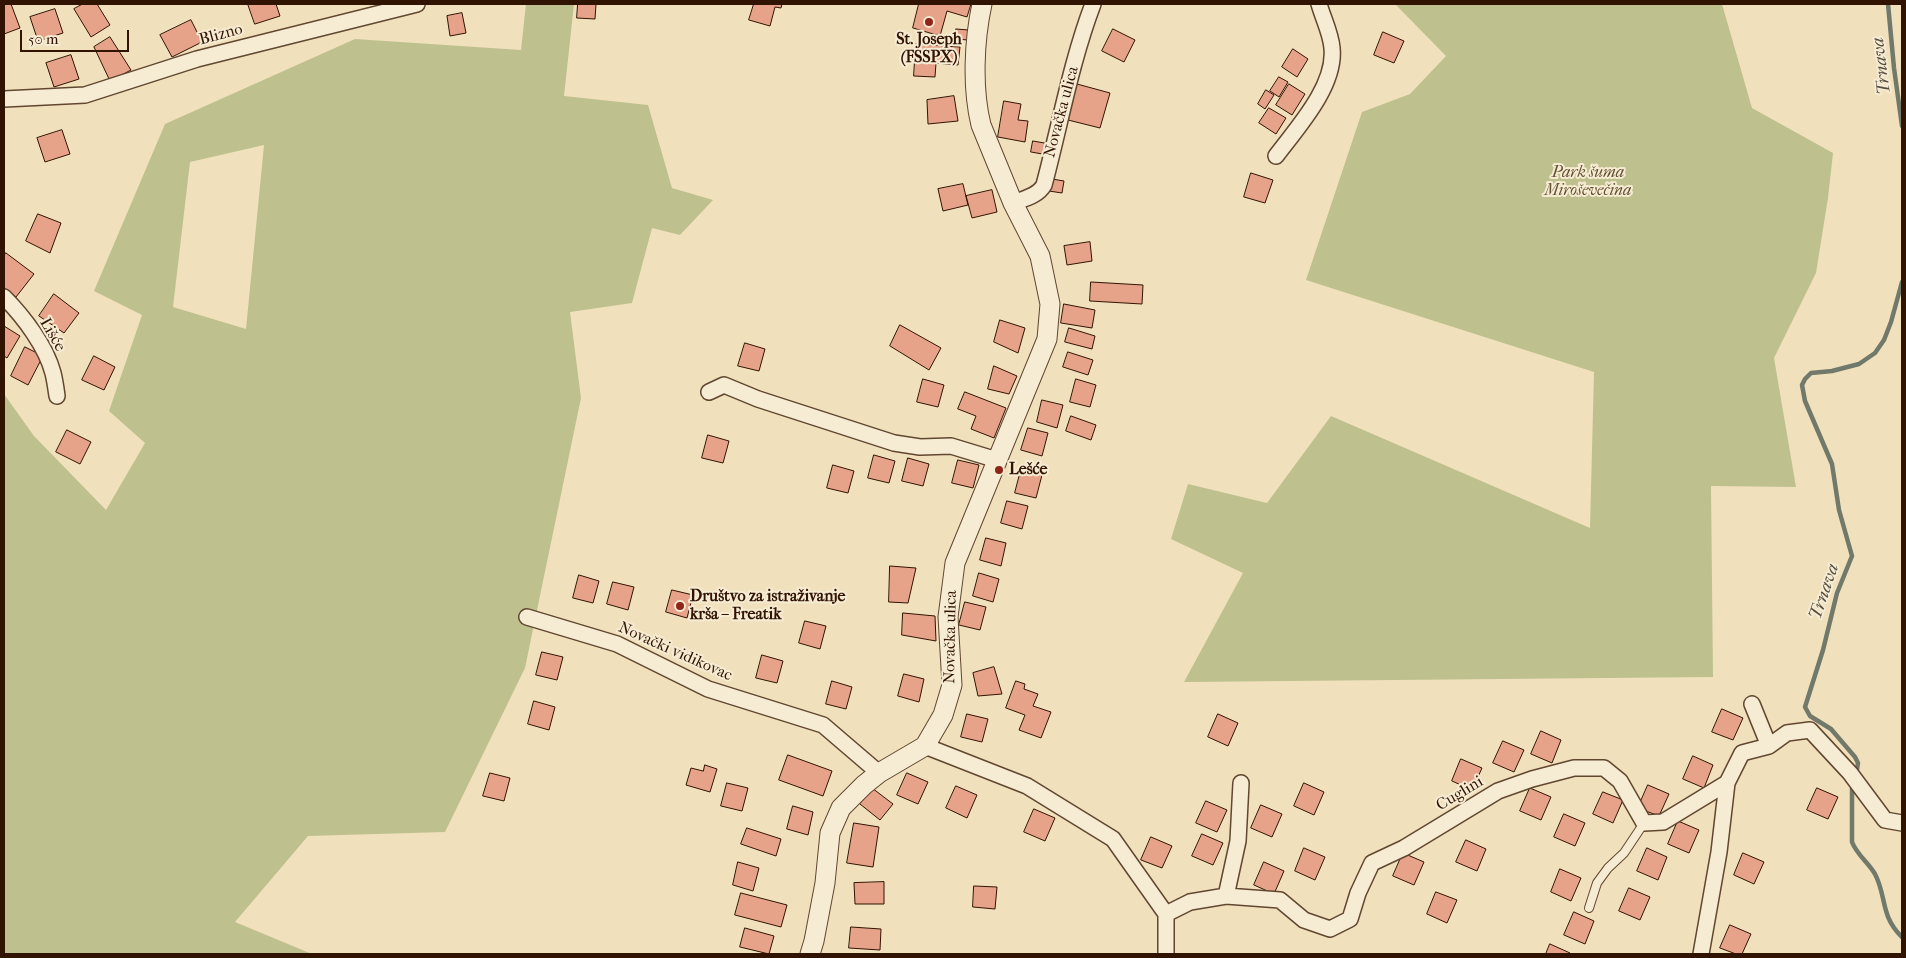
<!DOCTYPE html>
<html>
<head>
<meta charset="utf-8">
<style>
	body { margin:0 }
	#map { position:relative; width:1906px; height:958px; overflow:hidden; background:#f1e0bc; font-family:"IM FELL French Canon",serif }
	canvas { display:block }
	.frame { position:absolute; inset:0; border:5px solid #311302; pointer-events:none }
	.scale { position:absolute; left:20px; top:30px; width:109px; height:22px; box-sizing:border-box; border:2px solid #311302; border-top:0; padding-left:6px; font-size:15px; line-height:18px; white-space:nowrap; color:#311302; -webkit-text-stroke:4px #f6ebd3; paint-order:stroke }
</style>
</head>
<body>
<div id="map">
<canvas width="1906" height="958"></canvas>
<div class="frame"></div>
<div class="scale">50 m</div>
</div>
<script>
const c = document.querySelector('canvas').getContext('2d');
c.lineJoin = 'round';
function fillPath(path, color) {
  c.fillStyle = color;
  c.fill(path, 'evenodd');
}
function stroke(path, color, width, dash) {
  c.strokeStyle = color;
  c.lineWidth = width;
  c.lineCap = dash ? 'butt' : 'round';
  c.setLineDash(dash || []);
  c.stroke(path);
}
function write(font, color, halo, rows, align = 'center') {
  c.font = font + ' "IM FELL French Canon",serif';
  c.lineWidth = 4;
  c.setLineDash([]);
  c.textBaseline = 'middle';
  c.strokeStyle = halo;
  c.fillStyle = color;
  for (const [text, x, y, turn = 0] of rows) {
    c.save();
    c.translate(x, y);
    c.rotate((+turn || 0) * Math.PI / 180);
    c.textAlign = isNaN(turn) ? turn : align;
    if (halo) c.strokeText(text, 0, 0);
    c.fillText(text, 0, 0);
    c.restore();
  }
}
fillPath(new Path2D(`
	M526 4H574L564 96 648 105 672 188 713 200 680 235 652 228 632 303 570 312 581 398 525 668 445 832 308 836 235 922 312 954H4V394L34 436 106 510 145 443 109 411 142 315 94 291 165 124 355 39 521 50ZM264 145 246 329 173 307 190 162Z
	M1395 4H1722L1752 108 1833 153 1828 198 1816 273 1774 358 1796 487 1711 486 1713 677 1184 682 1243 573 1171 539 1188 484 1267 503 1331 416 1590 528 1594 372 1306 280 1362 112 1410 94 1446 56Z`), '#bec18e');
stroke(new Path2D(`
	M1888 4 1894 68 1902 126
	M1856 776 1858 763 1855 757 1831 729 1810 716 1805 707 1823 650 1837 593 1852 556 1839 510 1832 464 1805 401 1802 385 1805 379 1811 373 1832 371 1859 364 1875 353 1884 340 1891 322 1902 282
	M1854 783 1852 789V842C1857 855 1868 862 1875 874 1887 897 1880 916 1902 937`), '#71796b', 4.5);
const building = new Path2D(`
	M7 4H11L20 28 4 34V5Z
	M83 4H97L110 25 91 37 74 9Z
	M248 4H276L280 16 255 24Z
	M578 4H596L595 19 577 18Z
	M754 4H782L781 8 775 7 770 26 749 20Z
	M919 4H971L967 17 947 11 940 36 913 28Z
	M55 9 63 33 38 41 30 17Z
	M462 13 466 33 450 36 447 16Z
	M191 20 202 42 172 57 160 35Z
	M956 29 969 30 968 40 956 39Z
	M1113 29 1135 40 1124 62 1102 51Z
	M1383 32 1404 41 1394 63 1374 55Z
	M110 37 131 70 110 81 94 47Z
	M916 44 960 47 958 65 936 63 935 77 914 76Z
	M1293 49 1308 59 1297 77 1282 67Z
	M71 55 79 79 54 87 46 63Z
	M1279 77 1288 82 1279 97 1270 91Z
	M1077 84 1110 93 1100 128 1068 120Z
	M1289 84 1305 94 1292 115 1276 105Z
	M1266 90 1274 95 1265 109 1258 104Z
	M954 96 958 121 928 124 927 100Z
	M1004 101 1021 104 1018 120 1028 121 1025 142 998 137Z
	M1269 108 1286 118 1276 134 1259 123Z
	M62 130 70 154 45 162 37 138Z
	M1033 141 1050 144 1048 155 1031 152Z
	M1251 173 1273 180 1265 203 1244 197Z
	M1052 179 1064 181 1062 193 1049 191Z
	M963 184 968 205 943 211 938 189Z
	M992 190 997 212 972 218 966 196Z
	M38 214 61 223 50 253 26 241Z
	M1090 242 1092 261 1067 265 1064 246Z
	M6 253 34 274 16 297 4 288V256Z
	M1091 282 1143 285 1142 304 1090 301Z
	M54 294 79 313 64 333 39 316Z
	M1064 304 1095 310 1092 328 1061 323Z
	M1000 320 1025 328 1018 353 994 342Z
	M900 325 941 348 929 370 890 346Z
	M4 326 20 336 7 358 4 356Z
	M1069 328 1095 336 1092 349 1065 342Z
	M745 343 765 349 759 371 738 366Z
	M25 347 43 356 28 385 11 376Z
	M1068 352 1093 360 1088 375 1063 367Z
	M94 356 115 367 104 390 82 380Z
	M994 366 1017 376 1009 394 988 389Z
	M923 379 944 385 938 407 917 402Z
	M1076 379 1096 385 1090 407 1070 402Z
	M965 392 1006 408 994 438 971 429 976 416 958 409Z
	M1042 400 1063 405 1057 428 1037 422Z
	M1071 416 1096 425 1091 440 1066 431Z
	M1028 428 1048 433 1042 456 1021 450Z
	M67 430 91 442 80 464 56 452Z
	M708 435 729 441 723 463 702 458Z
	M874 455 895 461 889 483 868 478Z
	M908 458 929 464 923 486 902 481Z
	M958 460 979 465 973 488 952 483Z
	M833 465 854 471 848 493 827 488Z
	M1021 470 1042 475 1036 498 1015 493Z
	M1007 501 1028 506 1022 529 1001 523Z
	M986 538 1006 543 1001 566 980 560Z
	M890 566 916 568 908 603 889 602Z
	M979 573 999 579 993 602 973 596Z
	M579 575 599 581 593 603 573 598Z
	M613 582 634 587 628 610 607 604Z
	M672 590 693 595 687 618 666 612Z
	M965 602 986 607 980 630 959 625Z
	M903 613 935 616 936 641 902 635Z
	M805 621 826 626 820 649 799 643Z
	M542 652 563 657 557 680 536 675Z
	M762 655 783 661 777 683 756 678Z
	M994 667 1002 694 978 696 973 673Z
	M904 674 924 679 919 702 898 696Z
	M832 681 852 687 846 709 826 704Z
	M1016 681 1025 684 1024 689 1038 694 1033 706 1051 712 1041 738 1019 730 1025 715 1006 708Z
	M534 701 555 707 549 730 528 724Z
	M1722 709 1743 718 1733 740 1712 732Z
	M967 714 988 719 982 742 961 737Z
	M1218 714 1238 723 1228 746 1208 737Z
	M1541 731 1561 740 1552 763 1531 754Z
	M1503 741 1524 750 1514 772 1493 763Z
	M788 755 832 771 823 796 779 780Z
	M1693 756 1713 765 1704 788 1683 779Z
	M1461 759 1482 768 1472 790 1452 781Z
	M705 765 717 769 710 792 686 785 691 768 703 771Z
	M490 773 510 778 504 801 483 796Z
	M907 773 928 782 918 804 897 795Z
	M727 783 748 788 742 811 721 806Z
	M1304 783 1324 792 1314 815 1294 806Z
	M1648 785 1669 794 1659 816 1638 808Z
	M956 786 977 795 967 818 946 808Z
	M872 788 893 804 880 820 860 804Z
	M1530 788 1551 797 1541 820 1520 811Z
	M1817 788 1838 797 1828 819 1807 810Z
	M1603 792 1623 800 1613 823 1593 814Z
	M1206 801 1227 810 1217 832 1196 823Z
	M1261 805 1282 814 1272 837 1251 828Z
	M793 806 813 812 808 835 787 829Z
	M1034 809 1055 818 1045 841 1024 832Z
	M1564 814 1585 823 1575 846 1554 837Z
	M1678 821 1699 830 1689 853 1668 844Z
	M854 823 879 827 873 867 847 863Z
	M747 828 781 839 776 856 741 844Z
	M1202 834 1223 843 1213 865 1192 856Z
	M1151 837 1172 846 1162 868 1141 860Z
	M1466 840 1486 849 1477 871 1456 862Z
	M1304 848 1325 857 1315 880 1295 871Z
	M1647 848 1667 857 1658 880 1637 871Z
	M1403 853 1424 862 1414 885 1393 876Z
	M1743 853 1764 862 1754 884 1734 875Z
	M738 862 759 868 753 891 733 885Z
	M1264 862 1284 871 1274 894 1254 885Z
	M1560 869 1581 878 1571 901 1551 892Z
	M884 882V904H855L854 883Z
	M974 886 997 887 995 909 973 907Z
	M1629 888 1650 897 1640 920 1619 911Z
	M1436 892 1457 900 1447 923 1427 914Z
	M741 893 787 905 781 927 735 915Z
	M1574 912 1594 921 1585 944 1564 935Z
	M1730 925 1751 934 1742 954H1736L1720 948Z
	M851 927 881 929 880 950 849 948Z
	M745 928 774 936 769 954 740 947Z
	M1550 944 1570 953V954H1546Z`);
fillPath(building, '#e6a389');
stroke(building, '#311302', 1);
const service = new Path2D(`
	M1589 908 1597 883 1608 868 1624 853 1644 823`);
const minor = new Path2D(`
	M4 99 85 95 197 59 417 4
	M1276 156C1297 128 1336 86 1332 48 1331 34 1323 18 1319 4
	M1013 203C1023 199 1038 196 1044 185 1060 125 1071 62 1093 4
	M4 297C23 316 46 346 53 373 55 381 56 389 57 396
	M709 392 724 385 758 399 894 443 920 447 951 446 997 460
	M527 617 617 644 708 689 823 725 879 773
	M1752 704 1769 746
	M925 746 1027 786 1113 839 1166 914V954
	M1226 896 1238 841 1241 783
	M1166 914 1190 902 1226 896 1280 900 1304 920 1330 929 1350 919 1358 893 1372 863 1404 848 1498 791 1532 779 1574 768H1604L1620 781 1644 823 1663 822 1727 783
	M1701 954 1719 852 1727 783 1742 753 1769 746 1787 733 1810 730 1850 773 1885 820 1902 823`);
const tertiary = new Path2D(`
	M810 954 814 941 825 883 830 833 841 808 864 785 879 773 925 746 943 715 952 685 948 617 955 563 1047 339 1050 304 1040 256 1013 203 981 125C972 88 974 41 982 4`);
stroke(service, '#614630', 10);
stroke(minor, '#614630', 18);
stroke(tertiary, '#614630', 21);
stroke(service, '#f6ebd3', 8);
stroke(minor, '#f6ebd3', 15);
stroke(tertiary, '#f6ebd3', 19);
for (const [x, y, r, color] of [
	[929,22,5,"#8f2418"],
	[999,470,5,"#8f2418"],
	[680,606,5,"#8f2418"]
]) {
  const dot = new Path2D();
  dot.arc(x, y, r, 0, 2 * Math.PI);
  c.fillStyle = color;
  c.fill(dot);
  stroke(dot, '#f6ebd3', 2);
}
write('16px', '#311302', '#f6ebd3', [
	["Blizno",221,35,-15],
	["Novačka ulica",1062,112,-75],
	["Lišće",52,335,60],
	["Novačka ulica",951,637,-89],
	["Novački vidikovac",675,652,24],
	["Cuglini",1460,794,-31]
]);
write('bold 16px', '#311302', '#f6ebd3', [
	["St. Joseph",929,40,"center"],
	["(FSSPX)",929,58,"center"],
	["Lešće",1009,470],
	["Društvo za istraživanje",690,597],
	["krša – Freatik",690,615]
], 'left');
write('italic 16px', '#625033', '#f6ebd3', [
	["Park šuma",1588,173],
	["Miroševečina",1588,191]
]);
write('italic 18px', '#564e3f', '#f6ebd3', [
	["Trnava",1882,66,-97],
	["Trnava",1825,592,-71]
]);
</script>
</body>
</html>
